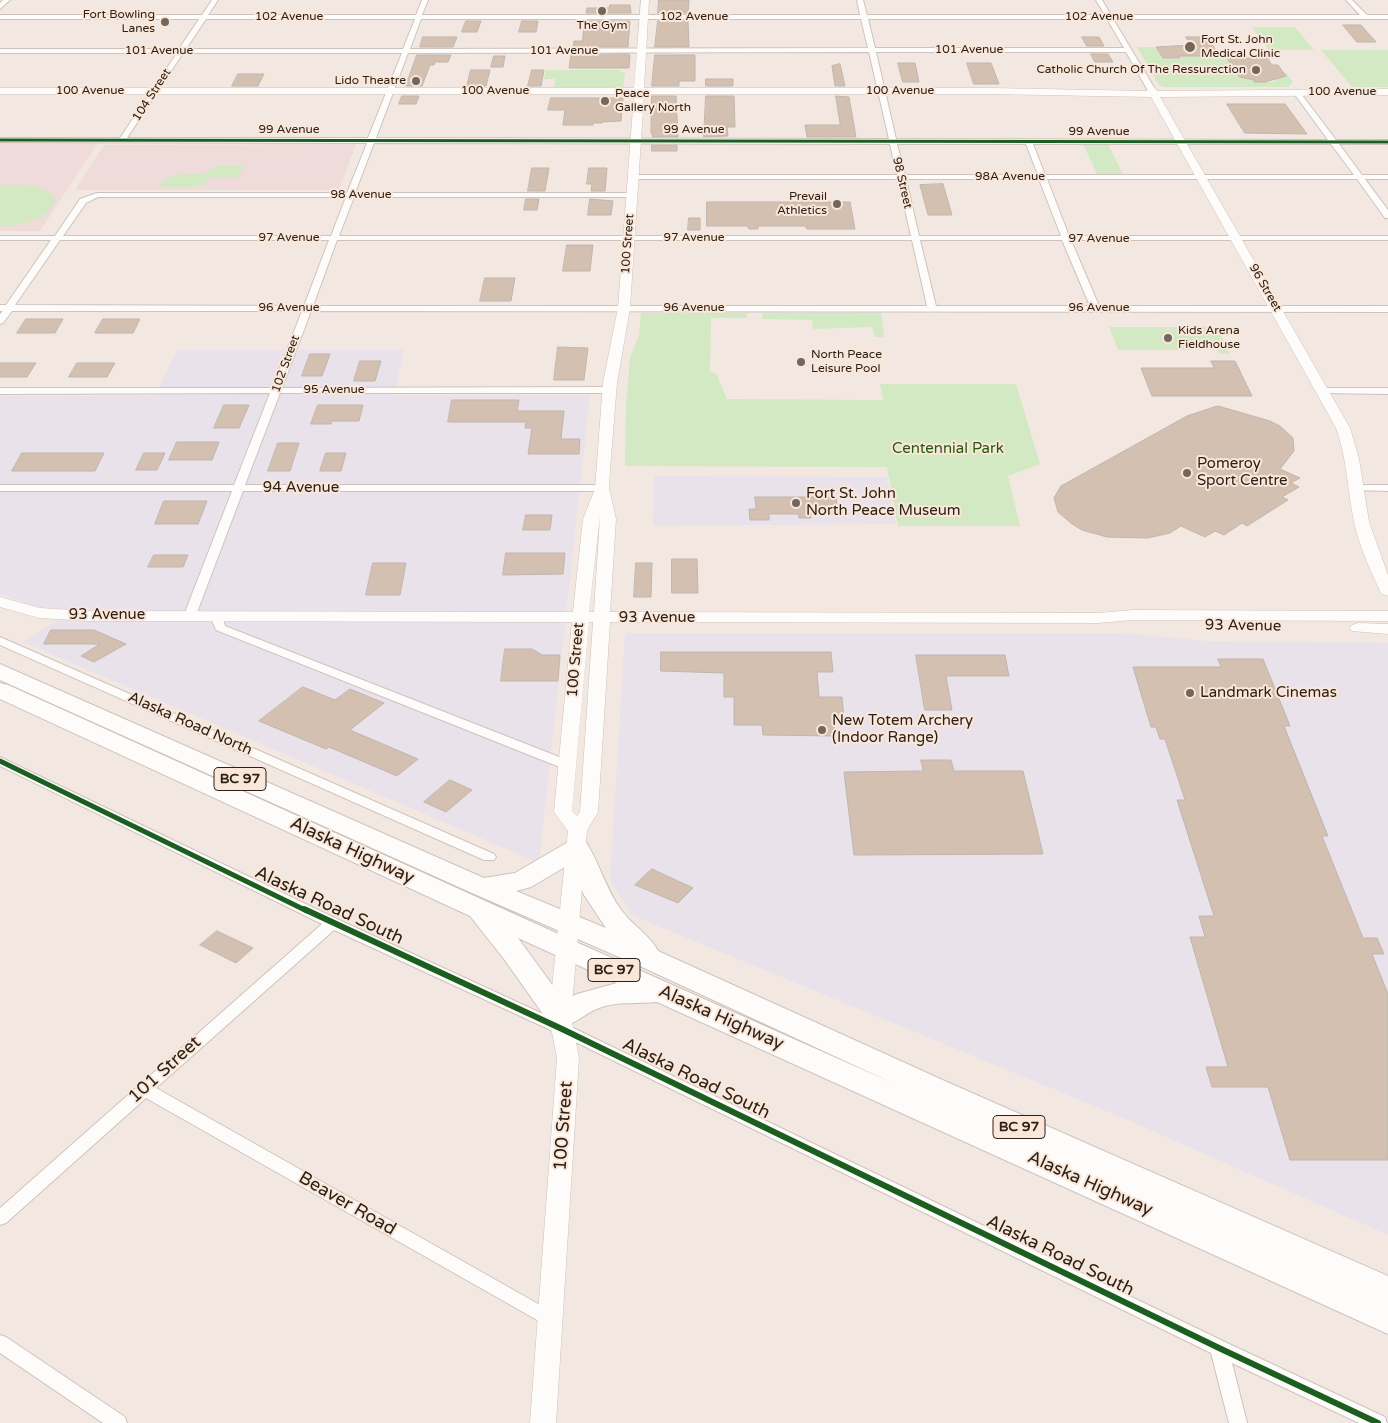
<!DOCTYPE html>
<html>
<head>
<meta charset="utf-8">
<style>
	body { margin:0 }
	canvas { display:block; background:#f2e8e1 }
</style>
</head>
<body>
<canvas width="1388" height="1423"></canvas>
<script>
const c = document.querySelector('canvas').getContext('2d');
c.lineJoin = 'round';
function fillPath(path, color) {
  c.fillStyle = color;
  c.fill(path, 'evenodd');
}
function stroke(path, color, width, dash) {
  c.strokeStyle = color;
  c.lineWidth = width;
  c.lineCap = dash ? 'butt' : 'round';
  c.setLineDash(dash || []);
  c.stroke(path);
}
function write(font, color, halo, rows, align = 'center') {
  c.font = font + ' "Varela Round",sans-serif';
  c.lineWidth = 4;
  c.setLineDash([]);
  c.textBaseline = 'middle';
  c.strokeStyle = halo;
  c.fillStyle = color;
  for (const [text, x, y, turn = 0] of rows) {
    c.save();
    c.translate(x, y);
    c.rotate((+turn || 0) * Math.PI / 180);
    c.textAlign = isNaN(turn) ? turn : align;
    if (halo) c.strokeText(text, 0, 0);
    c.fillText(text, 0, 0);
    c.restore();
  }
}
fillPath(new Path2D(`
	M177 350H404L394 395H590L539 863 23 642 73 610 34 606 0 594V396H155Z
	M654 476 887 477 896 524 653 526Z
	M625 633H1119L1208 641 1388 643V1235L1121 1117 631 915 610 879Z`), '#e9e2eb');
fillPath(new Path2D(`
	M0 143H98L40 231H0Z
	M356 144 339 190H75L104 145Z`), '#efdcda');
fillPath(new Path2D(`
	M1252 27H1295L1314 50H1269Z
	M1137 47H1155L1163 59H1181L1180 56H1227L1234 65 1231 66 1233 68H1238L1254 79 1253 82H1276L1273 79 1282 77 1274 73H1286L1293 82 1288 87H1163L1159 85Z
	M1321 50H1388V87H1352Z
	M546 70H620V72H625L623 87H554L555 79H544Z
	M1083 144H1108L1123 174H1097Z
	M217 166H244L238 178 209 177 205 184 191 187H159C172 167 194 178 207 172 211 170 212 167 217 166Z
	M0 185C17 185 47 182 56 200 50 220 19 225 0 227Z
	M641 313H747V318H711L710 372 716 373 727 399 883 400 880 384H1016L1040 464 1008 476 1020 526H898L887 467 625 466 626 404 630 358 639 335Z
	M763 313H881L884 337H875L872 327 813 329 812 320 763 319 761 318Z
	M1109 327H1217L1230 354H1220L1217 350H1118Z`), '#d2e9c3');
const building = new Path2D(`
	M659 0H689L688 13H658Z
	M610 5H630L631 13H586L587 8H609Z
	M466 21H481L477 32H462Z
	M522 21H538L536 32H519Z
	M585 21H630L628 47H573L574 41H582Z
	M658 21H688L689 47H655Z
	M1343 25H1361L1376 42H1357Z
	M423 37H457L453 47H420Z
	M1082 37H1099L1104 46H1087Z
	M1186 37H1207L1220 56H1179L1180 58H1163L1156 47 1191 45Z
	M628 54 630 55 629 68H569L571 55Z
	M1091 54H1108L1113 62H1095Z
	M417 55H451L448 62H435L434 65H430L422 86H406Z
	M655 55H695V81H679V86H652Z
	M494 56H505L503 67H491Z
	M1227 58H1267L1272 65H1278L1286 76 1265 82H1254V80L1240 77Z
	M898 63H915L919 82H903Z
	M967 63H991L999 84H974Z
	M840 64 845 86H835L832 66Z
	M471 70H490L486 86H467Z
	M532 70H544L541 86H528Z
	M238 74H264L258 86H232Z
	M706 79H733V86H706Z
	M402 96H419L416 104H399Z
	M652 96H676L678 137H653L651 132Z
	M706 96H734L735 127H727L728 136 704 137Z
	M836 96 849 97 856 137H807L805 125H840Z
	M551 98H623L621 121 602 122V123H593V125H563L565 110H548Z
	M1227 104H1285L1307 134 1245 133Z
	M652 145H677V151H652Z
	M532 168H549L545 191H528Z
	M589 168H607L605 191H591L592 184H587Z
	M943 184 952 215H928L920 185Z
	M526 199H539L537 210H524Z
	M590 199 613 201 611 215H588Z
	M707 202H850L855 229H807L805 226H758V229H749L747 226H707Z
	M689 218H700V230H688Z
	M567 245H593L590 271H563Z
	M485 278H515L511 301H480Z
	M26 319H63L55 333H17Z
	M103 319H140L133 333H95Z
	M558 347 588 348 584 380H554Z
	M310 354H330L322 376H302Z
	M360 361H381L375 381H354Z
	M1211 361H1235L1252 396H1152L1141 368H1214Z
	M0 363H36L27 377H0Z
	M77 363H115L107 377H69Z
	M452 400H519L517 411H564L561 439H580L579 454H528L532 428H525L526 422H448Z
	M224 405H249L239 428H214Z
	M318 405H363L359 421H332L331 424H311Z
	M1218 406 1270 421 1280 426 1293 438 1294 451 1280 469 1300 478 1291 483 1299 487 1282 497 1288 500 1247 526 1242 523 1224 535 1215 531 1205 537 1181 526 1170 533 1148 538 1107 537 1082 530 1072 524 1058 512 1054 498 1061 486 1187 416Z
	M177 442H219L212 460H169Z
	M278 443H299L290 471H268Z
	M22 453H104L95 471H12Z
	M144 453H165L157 470H136Z
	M326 453H346L341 471H320Z
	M755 497H836L838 514H810L811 518H799L798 514H769V520H750L749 509H756Z
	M164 501H207L198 524H155Z
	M526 515H552L550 530H523Z
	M506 553H565L563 574 503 575Z
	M154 555H188L183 567H148Z
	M672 559H697L698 593H672Z
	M373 563H406L400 595H366Z
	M636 563H652L651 597H634Z
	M51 630H94L126 644 94 662 81 656 100 644H44Z
	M505 649H532L542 655H560L558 681H501Z
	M661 652H831L833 672H817L819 697H842L844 719H833L835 736 763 735 762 725H734V697H724V673L661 671Z
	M916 655H1005L1009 676H946L952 710H925Z
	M1218 659H1263L1290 726H1284L1328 836H1322L1363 938H1377L1384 954H1372L1388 994V1160H1290L1268 1087H1212L1206 1067H1228L1190 937H1205L1199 916H1214L1177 800H1185L1165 739H1160L1156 727H1151L1133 667H1221Z
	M303 687 335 700 350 689 384 703 350 730 418 759 397 776 329 747 326 749 259 721Z
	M921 760H951L954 771H1023L1043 854 854 855 844 772 923 771Z
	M450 780 472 790 446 812 424 802Z
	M652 869 693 888 678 903 635 885Z
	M217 931 253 948 236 963 200 945Z`);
fillPath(building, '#d4c0b0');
stroke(building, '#c0b6af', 1);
const street = new Path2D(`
	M3 0H10L0 9V3Z
	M212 0H218L208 15H416L422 0H428L422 15H860L857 0H863L867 15H1105L1096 0H1102L1111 15H1360L1346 0H1352L1367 15H1388V19H1113L1155 89 1151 91 1147 89 1126 52H876L896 139 1328 140 1293 92 1299 91 1336 140H1388V144H1339L1362 175H1388V179H1365L1388 210V218H1385L1357 179H1047L1069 236H1388V240H1071L1099 306H1388V312L311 311 282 388 609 387 614 390 609 393H280L245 485H602L607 488 602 491H243L196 615 194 617H186L184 615 232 491H0V485H234L270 393 0 394V388H272L302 311H12L3 323 0 324V314L3 311H0V305H6L51 240H0V236H55L80 199 97 193H347L367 143 0 142V138H120L177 53H0V49H179L199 19H0V15H202ZM206 19H415L403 49H186ZM421 19H861L868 48 410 49ZM868 19H1107L1124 48H875ZM869 52 889 139 376 138 408 53ZM183 53H402L368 138H127ZM374 143 890 144 897 175H632L628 177 632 179H898L911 236H339L354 197H631L635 195 631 193H355ZM897 144H1026L1038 175H905ZM1033 144H1331L1354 175H1045ZM906 179H1039L1061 236H919ZM98 197H346L331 236H63L86 203ZM60 240H329L304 306 15 305ZM337 240H912L927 306H313ZM920 240H1062L1090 306H936Z
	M1324 388H1388V394L1321 393V389Z
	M1357 485H1388V491L1353 490 1352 488 1353 486Z
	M216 612 222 615 225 626 572 762 573 765 567 769 562 768 216 630 210 615Z
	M0 637 494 854 496 857 494 860H484L0 645Z
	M0 757 337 919 567 1025 1225 1342 1385 1417 1387 1423H1359L1232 1363 1247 1423H1229L1211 1353 557 1033 334 930 156 1088 556 1314 559 1319 556 1324 550 1327 544 1324 146 1098 6 1223 0 1225V1208L322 924 0 766Z
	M0 1335 6 1337 125 1417 127 1423H103L0 1353Z`);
const secondary = new Path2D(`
	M641 0H649L644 88H989L1147 91 1148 87H1154L1157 91 1388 89V95L1160 97 1350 428 1359 459 1369 522 1388 575V596L1382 594 1380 591C1368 565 1356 539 1352 511 1347 483 1346 455 1336 428L1151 97 989 94H644L630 308 617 383 610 469 609 488 616 519 610 612 1098 613 1133 610 1388 611V621L1133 620 1098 623 610 622 598 812 587 830 571 1017 579 1058 556 1423H530L557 1058 549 1017 568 831 554 812 572 622 89 621 39 618 0 607V597L40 608 89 611 573 612 583 519 595 489 603 383 618 308 634 94H0V88H634ZM600 516 594 612H589ZM589 622H593L580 812 577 816 572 811Z
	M1358 623 1388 624V634L1352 631 1350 628 1352 625Z`);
const highway = new Path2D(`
	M0 664 484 878 515 873 568 842 577 839 586 842C600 864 606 890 622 911 632 925 650 935 658 951L947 1082 1388 1276V1334L657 1002C638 1004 617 1001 599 1008 580 1015 572 1031 550 1024L504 959 470 916 0 699V683L8 685 576 942 897 1085 642 967 472 893 0 680ZM570 864 584 895 606 928 516 891 531 887ZM518 938 617 983 577 994 564 1001Z`);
stroke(street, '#cec3bc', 2);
stroke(secondary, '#cec3bc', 1);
stroke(highway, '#cec3bc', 2);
fillPath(street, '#fdfcfa');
fillPath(secondary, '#fdfcfa');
fillPath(highway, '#fdfcfa');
stroke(new Path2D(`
	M0 140 1388 142`), '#1b5e20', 3);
stroke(new Path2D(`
	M0 761 307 911`), '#1b5e20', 5);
stroke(new Path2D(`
	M304 909 562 1029 1219 1348 1378 1423`), '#1b5e20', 6);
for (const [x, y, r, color] of [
	[602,11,5,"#71675e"],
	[165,22,5,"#71675e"],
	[1190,47,6,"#71675e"],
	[1256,70,5,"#71675e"],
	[416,81,5,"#71675e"],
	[605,101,5,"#71675e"],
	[837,204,5,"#71675e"],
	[1168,338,5,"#71675e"],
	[801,362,5,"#71675e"],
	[1187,473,5,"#71675e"],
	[796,503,5,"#71675e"],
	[1190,693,5,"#71675e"],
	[822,730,5,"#71675e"]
]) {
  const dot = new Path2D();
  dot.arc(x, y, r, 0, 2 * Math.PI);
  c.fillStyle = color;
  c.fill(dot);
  stroke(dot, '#fae7d9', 2);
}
write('12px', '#2c2118', '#fae7d9', [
	["Fort Bowling",155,15],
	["Lanes",155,29],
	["The Gym",602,26,"center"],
	["Fort St. John",1201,40,"left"],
	["Medical Clinic",1201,54,"left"],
	["Catholic Church Of The Ressurection",1246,70],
	["Lido Theatre",406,81],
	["Peace",615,94,"left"],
	["Gallery North",615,108,"left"],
	["Prevail",827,197],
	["Athletics",827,211],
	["Kids Arena",1178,331,"left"],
	["Fieldhouse",1178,345,"left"],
	["North Peace",811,355,"left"],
	["Leisure Pool",811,369,"left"]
], 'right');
write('12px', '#2c2118', '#fae7d9', [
	["102 Avenue",289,17],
	["102 Avenue",694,17],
	["102 Avenue",1099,17],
	["101 Avenue",969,50],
	["101 Avenue",159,51],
	["101 Avenue",564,51],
	["100 Avenue",90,91],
	["100 Avenue",495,91],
	["100 Avenue",900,91],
	["100 Avenue",1342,92],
	["104 Street",152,95,-57],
	["99 Avenue",289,130],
	["99 Avenue",694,130],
	["99 Avenue",1099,132],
	["98A Avenue",1010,177],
	["98 Street",902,183,77],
	["98 Avenue",361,195],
	["97 Avenue",289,238],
	["97 Avenue",694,238],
	["97 Avenue",1099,239],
	["100 Street",628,244,-86],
	["96 Street",1265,288,60],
	["96 Avenue",289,308],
	["96 Avenue",694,308],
	["96 Avenue",1099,308],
	["102 Street",286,364,-70],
	["95 Avenue",334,390]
]);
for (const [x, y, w] of [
	[240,779,52],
	[614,970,52],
	[1019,1127,52]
]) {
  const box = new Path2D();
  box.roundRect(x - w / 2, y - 11.5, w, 23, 4);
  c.fillStyle = '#fae7d9';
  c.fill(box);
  stroke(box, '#2c2118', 1);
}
write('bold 14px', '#2c2118', null, [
	["BC 97",240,779],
	["BC 97",614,970],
	["BC 97",1019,1127]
]);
write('15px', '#225c0b', '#fae7d9', [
	["Centennial Park",948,449]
]);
write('15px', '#2c2118', '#fae7d9', [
	["Pomeroy",1197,464],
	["Sport Centre",1197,481],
	["Fort St. John",806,494],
	["North Peace Museum",806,511],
	["Landmark Cinemas",1200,693],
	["New Totem Archery",832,721],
	["(Indoor Range)",832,738]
], 'left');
write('15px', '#2c2118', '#fae7d9', [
	["94 Avenue",301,488],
	["93 Avenue",107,615],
	["93 Avenue",657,618],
	["93 Avenue",1243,626,1],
	["100 Street",576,660,-85],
	["Alaska Road North",190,724,24]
]);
write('18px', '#2c2118', '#fae7d9', [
	["Alaska Highway",352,851,25],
	["Alaska Road South",329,906,25],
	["Alaska Highway",721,1018,24],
	["101 Street",165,1070,-42],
	["Alaska Road South",696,1079,26],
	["100 Street",564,1126,-86],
	["Alaska Highway",1090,1184,24],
	["Beaver Road",347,1204,30],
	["Alaska Road South",1060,1256,26]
]);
</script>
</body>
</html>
